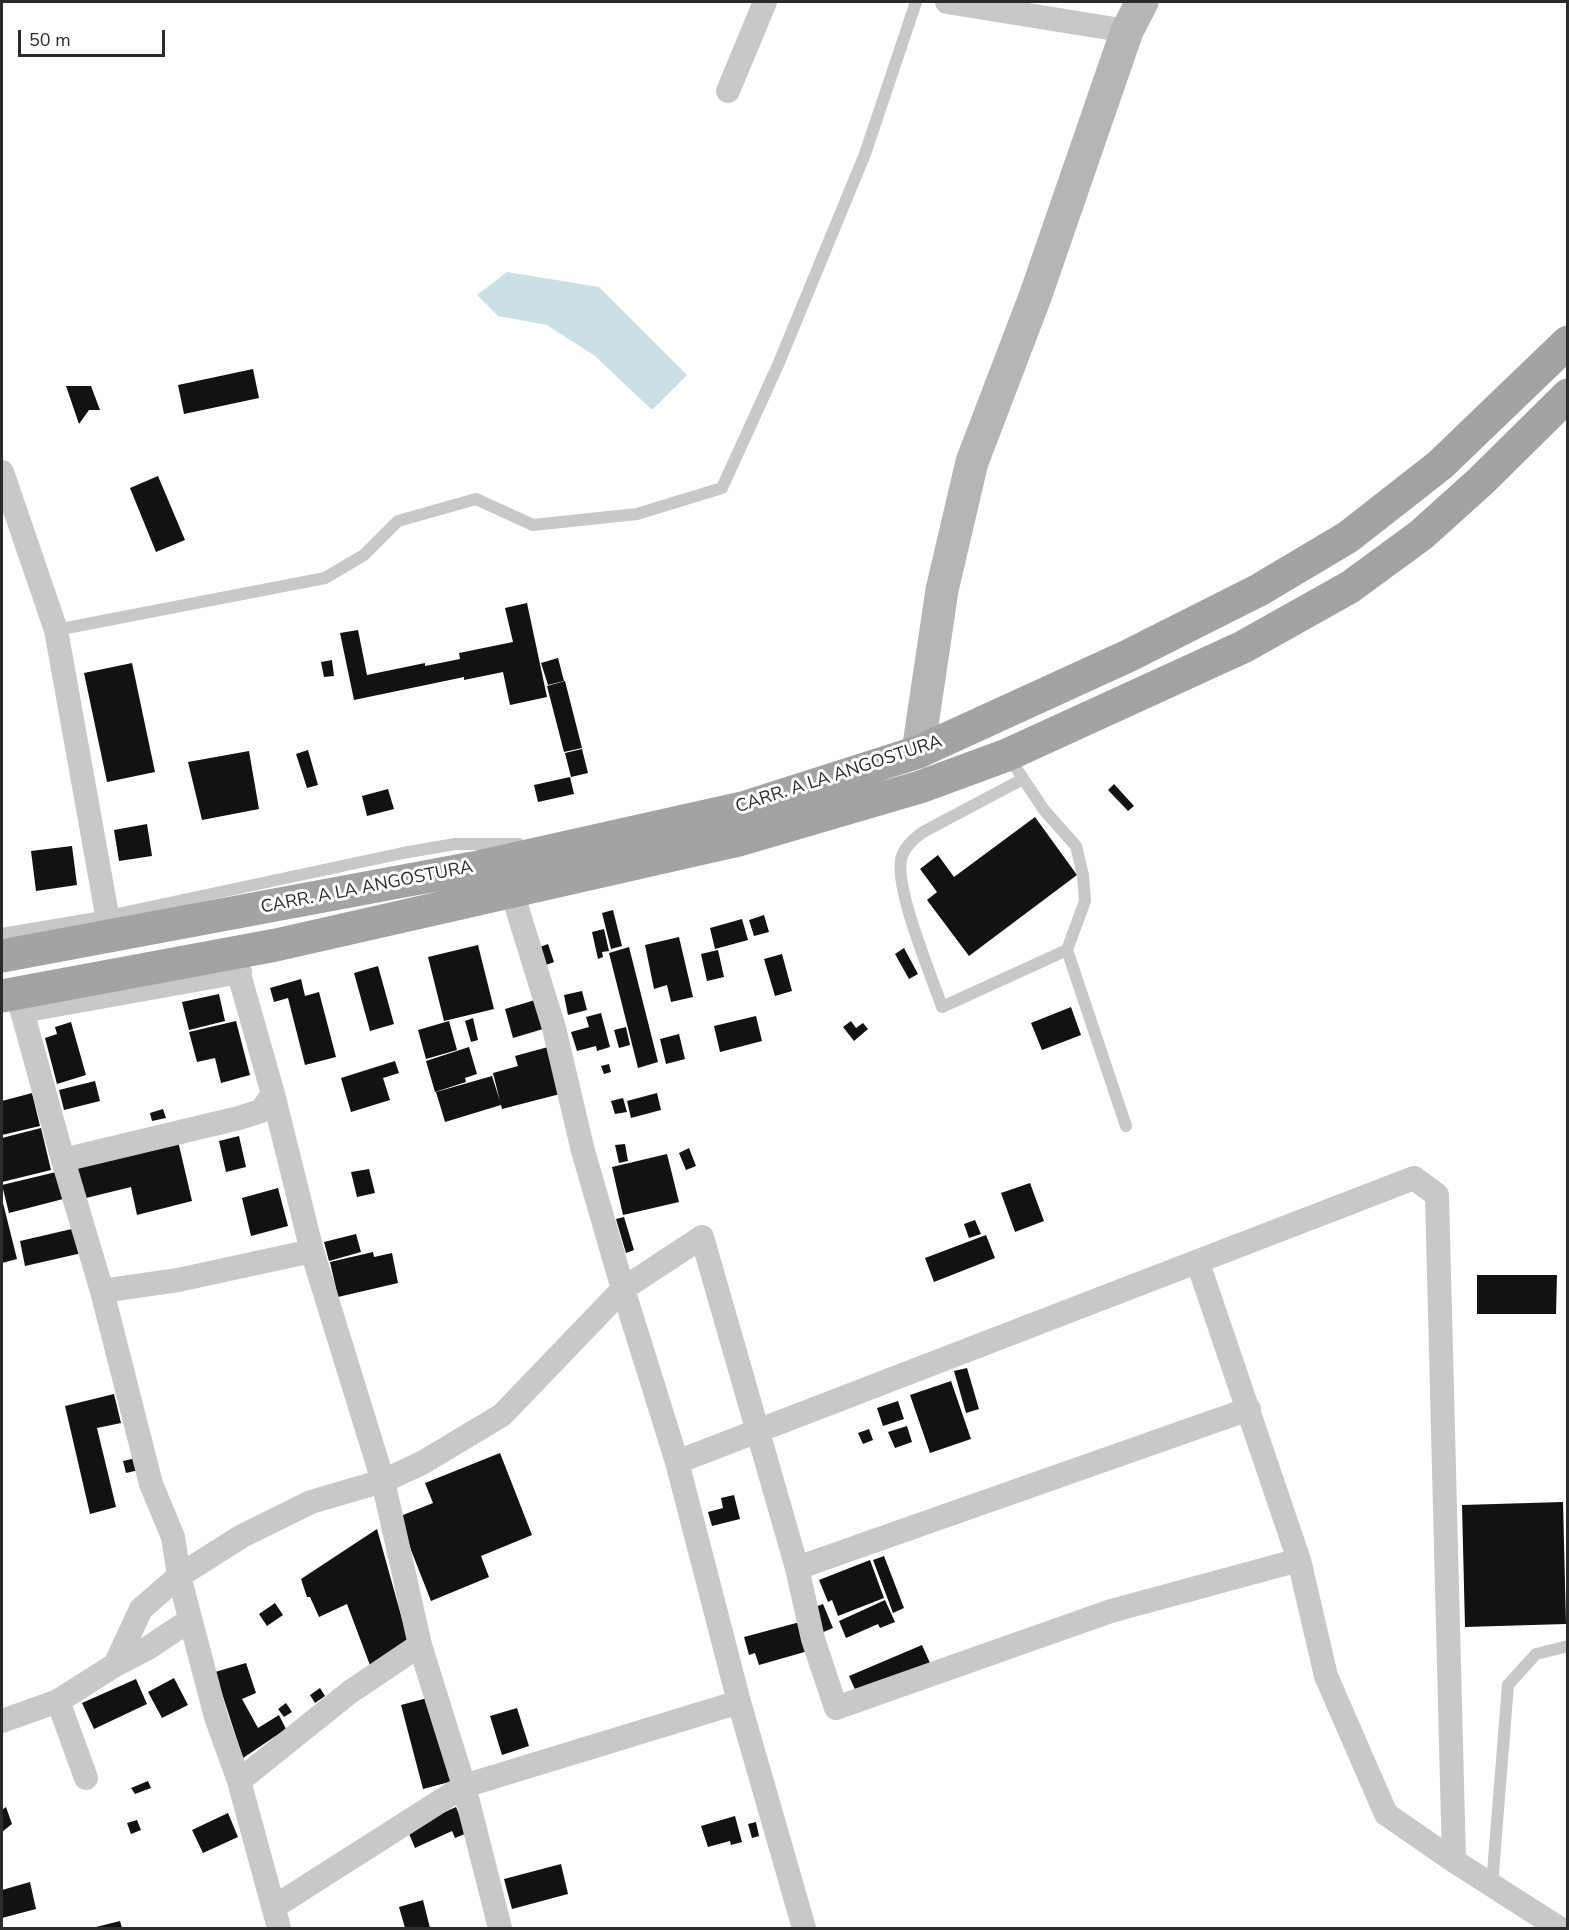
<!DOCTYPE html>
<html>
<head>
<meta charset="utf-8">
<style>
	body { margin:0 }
	#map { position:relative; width:1569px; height:1930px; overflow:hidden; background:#fff; font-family:"Nunito Sans",sans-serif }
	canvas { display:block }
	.frame { position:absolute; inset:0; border:3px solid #2b2b2b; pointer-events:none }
	.scale { position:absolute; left:18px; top:30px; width:147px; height:27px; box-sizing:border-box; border:3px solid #2b2b2b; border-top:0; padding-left:8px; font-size:18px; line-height:21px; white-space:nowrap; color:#2b2b2b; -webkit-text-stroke:4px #fff; paint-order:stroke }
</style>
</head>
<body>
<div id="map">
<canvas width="1569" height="1930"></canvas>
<div class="frame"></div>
<div class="scale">50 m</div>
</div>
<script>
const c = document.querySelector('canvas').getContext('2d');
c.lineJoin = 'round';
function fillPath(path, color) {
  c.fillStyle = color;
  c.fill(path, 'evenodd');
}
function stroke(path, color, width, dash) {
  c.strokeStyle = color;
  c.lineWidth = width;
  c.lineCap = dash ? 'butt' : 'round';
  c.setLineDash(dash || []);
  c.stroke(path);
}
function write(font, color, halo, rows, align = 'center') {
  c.font = font + ' "Nunito Sans",sans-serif';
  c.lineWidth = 6;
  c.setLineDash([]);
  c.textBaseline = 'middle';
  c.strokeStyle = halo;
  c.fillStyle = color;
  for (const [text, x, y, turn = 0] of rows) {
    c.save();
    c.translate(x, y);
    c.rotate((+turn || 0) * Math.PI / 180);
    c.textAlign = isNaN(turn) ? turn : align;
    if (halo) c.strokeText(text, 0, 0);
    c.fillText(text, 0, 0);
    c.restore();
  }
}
fillPath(new Path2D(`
	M507 272 599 287 687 375 652 410 595 356 547 325 498 316 477 295Z`), '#c9e0e5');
fillPath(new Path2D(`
	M253 369 259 398 184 414 178 385Z
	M66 386H91L100 410H89L79 424Z
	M158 476 185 540 156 552 130 488Z
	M527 603 547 697 510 705 503 672 464 680V677L354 700 340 633 358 630 367 675 425 663V666L460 659 459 653 513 642 505 608Z
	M558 658 564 681 548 685 541 663Z
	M332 660 334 676 324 677 321 662Z
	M132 663 155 772 107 782 84 673Z
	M565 681 582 748 564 752 547 686Z
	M582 749 588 773 571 777 565 753Z
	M308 750 318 785 307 788 296 754Z
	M249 751 259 809 202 820 188 762Z
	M570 777 574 794 538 802 534 785Z
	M1114 784 1134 806 1128 811 1108 790Z
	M388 789 394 809 367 816 362 796Z
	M1035 817 1077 875 969 956 927 900 937 892 920 869 938 855 954 877Z
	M147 824 152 856 119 861 114 830Z
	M72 846 77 885 36 891 31 851Z
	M613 910 622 946 611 949 602 913Z
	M764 915 769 932 754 936 749 920Z
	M742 919 748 940 715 949 710 928Z
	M604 929 609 951 602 952 603 957 598 959 592 932Z
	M679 937 693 997 671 1002 667 985 654 989 645 945Z
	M548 944 554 962 546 965 540 947Z
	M478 945 494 1009 444 1021 428 957Z
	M629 947 658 1062 638 1068 609 953Z
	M904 948 918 974 909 979 895 954Z
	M718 950 724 977 707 981 701 954Z
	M782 954 792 991 775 996 764 959Z
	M378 966 394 1024 370 1031 354 973Z
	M301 979 305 996 319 992 336 1057 305 1065 288 998 274 1002 270 988Z
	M582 991 587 1010 568 1015 564 995Z
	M219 994 225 1021 189 1030 182 1002Z
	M535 1000 543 1029 513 1038 505 1009Z
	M1071 1007 1081 1035 1042 1050 1031 1023Z
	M601 1013 610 1047 597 1051 596 1046 577 1051 571 1032 589 1027 586 1017Z
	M756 1016 762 1041 720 1052 714 1026Z
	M473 1018 478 1040 471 1042 465 1021Z
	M236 1021 250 1075 221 1083 215 1058 197 1062 189 1032Z
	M449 1021 457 1050 426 1059 418 1030Z
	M851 1021 856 1028 863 1023 868 1029 854 1041 843 1027Z
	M71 1022 86 1075 57 1084 45 1038 57 1034 55 1027Z
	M626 1027 630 1045 619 1048 614 1030Z
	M679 1034 685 1059 666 1064 660 1039Z
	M469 1047 477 1074 465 1078 466 1082 435 1092 426 1061Z
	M548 1047 560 1094 502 1109 501 1105 445 1122 436 1092 492 1076 500 1101 493 1073 518 1066 515 1056Z
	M395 1061 399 1073 383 1078 390 1100 351 1112 341 1078Z
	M609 1064 611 1072 604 1074 601 1066Z
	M95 1081 100 1101 64 1110 59 1090Z
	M32 1093 40 1126 2 1135V1101Z
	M657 1093 661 1110 631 1118 627 1101Z
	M623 1098 627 1112 615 1114 611 1101Z
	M163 1109 166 1118 152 1121 150 1113Z
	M41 1128 51 1170 2 1182V1138Z
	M239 1136 246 1167 226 1172 219 1141Z
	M178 1141 192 1201 137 1215 131 1187 82 1199 74 1167Z
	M625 1144 628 1161 619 1163 615 1145Z
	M689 1148 696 1166 686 1170 679 1153Z
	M667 1154 679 1202 623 1215 612 1167Z
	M369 1169 375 1193 357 1197 351 1172Z
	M56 1172 63 1199 9 1213 2 1185Z
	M1030 1183 1044 1221 1015 1232 1001 1193Z
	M278 1188 288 1226 251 1236 242 1198Z
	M2 1199 17 1259 2 1263Z
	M624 1217 634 1250 626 1253 616 1219Z
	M975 1220 981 1234 969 1238 964 1224Z
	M76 1228 82 1253 25 1266 20 1241Z
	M356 1234 361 1252 329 1261 324 1242Z
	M986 1235 995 1258 934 1282 925 1258Z
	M373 1252 374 1257 392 1253 398 1283 338 1297 330 1262Z
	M1477 1275H1557L1556 1314H1477Z
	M967 1368 979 1409 966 1413 954 1371Z
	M951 1381 971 1439 930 1453 910 1395Z
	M114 1394 121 1423 97 1428 116 1507 90 1514 65 1406Z
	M898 1401 904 1419 883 1426 877 1408Z
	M907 1426 912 1442 895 1448 888 1432Z
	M869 1429 873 1440 863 1444 858 1433Z
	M500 1453 532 1535 481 1556 489 1577 431 1601 398 1517 433 1503 425 1483Z
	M136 1458 139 1470 126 1473 123 1461Z
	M734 1495 740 1519 712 1526 708 1512 723 1508 721 1498Z
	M1563 1502 1566 1624 1465 1627 1462 1505Z
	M377 1529 409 1644 371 1668 347 1604 319 1617 310 1597H307L301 1579Z
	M884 1556 904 1608 893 1613 873 1560Z
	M870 1560 884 1598 838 1616 832 1600 828 1602 819 1580Z
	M885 1600 895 1622 880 1628 878 1624 846 1638 839 1621Z
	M275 1603 283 1615 267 1626 259 1614Z
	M823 1604 833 1628 821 1633 810 1609Z
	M800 1622 808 1651 759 1665 755 1653 749 1655 744 1637Z
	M922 1645 930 1663 857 1694 849 1676Z
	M246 1663 256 1693 242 1699 258 1728 279 1715 286 1729 243 1758 215 1672Z
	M174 1678 188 1705 162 1718 148 1692Z
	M136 1679 147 1704 94 1729 82 1703Z
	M320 1688 325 1696 315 1703 310 1695Z
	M431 1697 453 1781 423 1789 401 1705Z
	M286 1703 292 1712 284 1717 278 1709Z
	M517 1708 529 1746 502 1755 490 1716Z
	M148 1781 151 1788 135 1794 131 1788Z
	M6 1807 12 1824 2 1832V1810Z
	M456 1807 467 1833 455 1838 452 1831 415 1848 407 1829Z
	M228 1813 238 1837 203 1853 192 1830Z
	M735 1816 742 1842 731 1845 730 1841 708 1847 701 1826Z
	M137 1820 141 1830 131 1834 127 1823Z
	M756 1822 759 1836 752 1838 748 1824Z
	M561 1864 568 1894 512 1909 504 1879Z
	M30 1882 36 1909 2 1918V1890Z
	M423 1900 430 1928H405L399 1907Z
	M120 1921 122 1928H92Z`), '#121212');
stroke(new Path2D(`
	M56 630 325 578 364 555 398 521 476 499 533 525 637 514 722 488 778 365 865 154 916 2
	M1008 756 1044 810 1076 846 1083 875 1085 901 1067 950 1126 1126
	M1023 779 923 832C915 838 906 845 902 856 892 883 932 977 942 1007L1067 950
	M2 934 108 916 403 853 455 844H519
	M1492 1885 1508 1685 1536 1654 1568 1646`), '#c8c8c8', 12);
stroke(new Path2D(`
	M947 2 1127 31
	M728 91 765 2
	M2 472 56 630 111 937
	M512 892 554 1028 583 1151 623 1289 677 1462 739 1702 804 1928
	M233 953 273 1094 312 1251 383 1481 420 1645 464 1786 500 1928
	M15 994 22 1011 63 1160 102 1291 151 1484 173 1537 179 1576 216 1717 239 1781 279 1928
	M22 1011 240 972
	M63 1160 239 1118 261 1111 273 1094
	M1198 1263 1299 1560 1326 1676 1386 1814 1454 1861 1559 1928
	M102 1291 178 1280 312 1251
	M677 1462 1414 1178 1437 1195 1454 1861
	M797 1568 1249 1409
	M115 1665 148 1648 190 1620
	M58 1701 86 1778
	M2 1721 58 1701 115 1665 141 1609 179 1576 242 1536 311 1502 383 1481 422 1463 502 1415 623 1289 702 1237 797 1568 813 1639 836 1708 1111 1611 1299 1560
	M239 1781 350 1692 420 1645
	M274 1907 464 1786 739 1702`), '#c8c8c8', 24);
stroke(new Path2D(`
	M918 752 942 590 972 462 1035 297 1127 31 1142 2`), '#b5b5b5', 33);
stroke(new Path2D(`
	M2 956 473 868 746 807 918 752 1128 656 1259 590 1348 537 1440 465 1568 342
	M2 996 276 945 739 840 920 787 1007 755 1243 647 1350 587 1421 535 1481 481 1568 395`), '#a3a3a3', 33);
write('18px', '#2b2b2b', '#fff', [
	["CARR. A LA ANGOSTURA",839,775,-18],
	["CARR. A LA ANGOSTURA",367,888,-11]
]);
</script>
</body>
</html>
